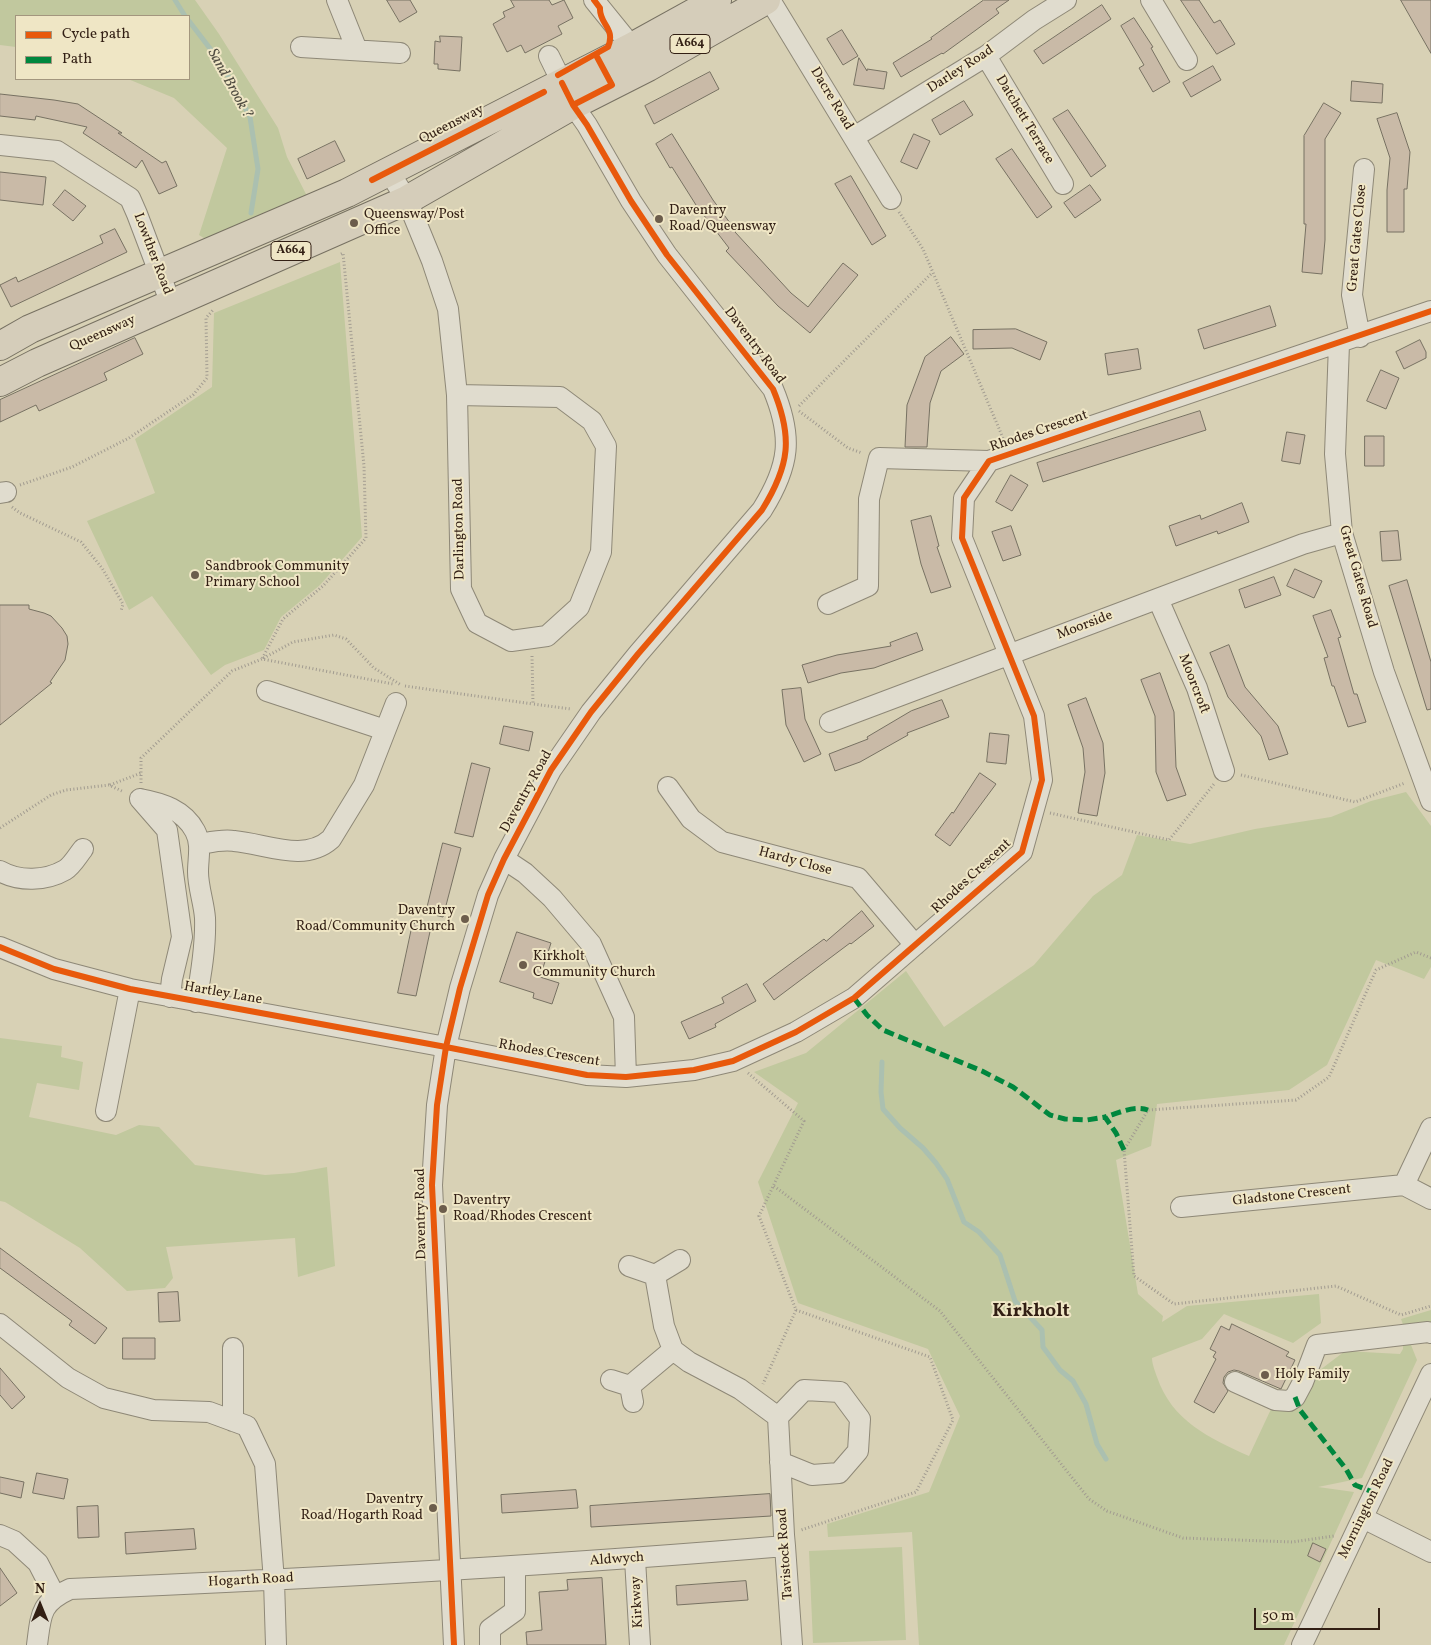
<!DOCTYPE html>
<html>
<head>
<meta charset="utf-8">
<style>
	body { margin:0 }
	#map { position:relative; width:1431px; height:1645px; overflow:hidden; background:#d8d1b5; font-family:Vollkorn,serif }
	canvas { display:block }
	.legend { position:absolute; left:15px; top:15px; width:175px; height:65px; box-sizing:border-box; background:#efe6c5; border:1px solid #a3967e; margin:0; padding:6px 9px; list-style:none; font-size:15px; color:#321f14 }
	.legend li { display:flex; align-items:center; gap:10px; height:25px }
	.legend b { width:25px; border:1px solid #a3967e }
	.north { position:absolute; left:15px; top:1580px; width:50px; height:50px; -webkit-text-stroke:4px #efe6c5; paint-order:stroke; rotate:0deg; font-size:14px; font-weight:700; line-height:20px; text-align:center; color:#321f14 }
	.north::after { content:''; display:block; margin:auto; width:18px; height:22px; background:#321f14; clip-path:polygon(50% 0,100% 100%,50% 72%,0 100%) }
	.scale { position:absolute; left:1254px; top:1608px; width:126px; height:22px; box-sizing:border-box; border:2px solid #321f14; border-top:0; padding-left:6px; font-size:15px; line-height:18px; white-space:nowrap; color:#321f14; -webkit-text-stroke:4px #efe6c5; paint-order:stroke }
</style>
</head>
<body>
<div id="map">
<canvas width="1431" height="1645"></canvas>
<ul class="legend">
<li><b style="height:6px;background:#e8590c"></b>Cycle path</li>
<li><b style="height:6px;background:#00873e"></b>Path</li>
</ul>
<div class="north">N</div>
<div class="scale">50 m</div>
</div>
<script>
const c = document.querySelector('canvas').getContext('2d');
c.lineJoin = 'round';
function fillPath(path, color) {
  c.fillStyle = color;
  c.fill(path, 'evenodd');
}
function stroke(path, color, width, dash) {
  c.strokeStyle = color;
  c.lineWidth = width;
  c.lineCap = dash ? 'butt' : 'round';
  c.setLineDash(dash || []);
  c.stroke(path);
}
function write(font, color, halo, rows, align = 'center') {
  c.font = font + ' Vollkorn,serif';
  c.lineWidth = 4;
  c.setLineDash([]);
  c.textBaseline = 'middle';
  c.strokeStyle = halo;
  c.fillStyle = color;
  for (const [text, x, y, turn = 0] of rows) {
    c.save();
    c.translate(x, y);
    c.rotate((+turn || 0) * Math.PI / 180);
    c.textAlign = isNaN(turn) ? turn : align;
    if (halo) c.strokeText(text, 0, 0);
    c.fillText(text, 0, 0);
    c.restore();
  }
}
fillPath(new Path2D(`
	M0 0H195L219 34 278 128 287 157 307 196 207 240 199 235 227 148 174 98 128 79H189V16H16V47L0 45Z
	M340 262 362 537 320 585 281 617 264 650 225 665 211 675 152 596 129 610 87 521 155 493 135 439 212 387 214 313Z
	M1406 792 1431 826V967L1424 979 1376 960 1327 1065 1289 1090 1157 1104 1151 1146 1116 1160 1138 1294 1163 1316 1162 1322 1187 1306 1319 1294 1321 1323 1293 1343 1224 1314 1202 1339 1152 1358C1152 1364 1155 1371 1157 1377 1172 1421 1209 1438 1249 1456L1272 1407 1285 1410 1296 1409 1304 1403 1320 1370 1345 1351 1400 1354 1403 1349V1342L1409 1340 1417 1360 1362 1478 1318 1487 1354 1492 1284 1645H919L912 1532 828 1537 827 1524 929 1492 960 1416 928 1349 798 1303 758 1182 798 1103 754 1072 806 1053 906 971 944 1027 1034 965 1093 896 1122 875 1137 835 1190 844 1255 829 1331 817 1371 801Z
	M0 1038 62 1046 61 1057 83 1062 79 1090 37 1083 29 1117 116 1135 139 1125 159 1127 195 1165 265 1175 294 1173 327 1167 335 1266 298 1277 295 1238 166 1247 173 1278 165 1288 127 1291 80 1248 5 1202 0 1201Z
	M1431 1310V1324L1405 1330 1401 1319Z
	M902 1547 906 1640 813 1643 809 1551Z`), '#c1c89e');
stroke(new Path2D(`
	M175 0 185 16
	M189 21 215 55 232 82 250 117 258 169 251 213
	M882 1062 881 1092 883 1109 900 1128 923 1148 936 1163 947 1179 964 1222 979 1232 1000 1255 1015 1301 1042 1330 1043 1347 1060 1370 1073 1381 1086 1404 1097 1444 1106 1459`), '#abc0b0', 5);
const building = new Path2D(`
	M387 0H410L417 12 400 22Z
	M511 0H549L552 5 564 0 573 18 558 26 562 34 525 53 521 45 507 52 493 24 505 17 503 12 514 7Z
	M984 0H1009L996 9 999 13 976 30 943 54 942 53 901 77 893 63 932 39 931 38Z
	M1181 0H1199L1214 23 1220 20 1235 44 1217 54Z
	M1401 0H1431V53Z
	M1102 5 1111 19 1043 64 1034 51Z
	M1134 18 1153 47 1151 48 1170 82 1153 92 1139 68 1144 65 1121 26Z
	M842 30 858 56 843 65 827 39Z
	M440 36 462 37 460 71 438 69V64H434L435 41 440 42Z
	M859 58 867 71V69L887 72 884 89 854 85Z
	M1213 66 1221 80 1191 97 1183 83Z
	M710 72 719 89 654 124 645 106Z
	M1352 81 1383 84 1382 103 1351 101Z
	M0 94 54 100 78 104 122 133H118L162 163 166 161 177 186 159 194 142 160 136 168 83 133 87 127 36 116 35 120 0 116Z
	M964 101 973 115 940 135 932 120Z
	M1324 103 1341 113 1325 139V240L1322 274 1302 272 1306 224H1304V136Z
	M1068 110 1106 166 1091 177 1053 119Z
	M1397 113 1410 152 1407 189H1404V232H1387V190L1390 158 1377 119Z
	M672 134 713 200 736 231 735 232 791 293 808 307 843 263 858 275 810 333 778 306 726 251 729 248 696 205 672 167 670 168 656 144Z
	M914 134 930 141 917 169 901 162Z
	M335 141 345 161 307 179 298 159Z
	M1012 149 1052 207 1037 218 996 159Z
	M0 172 46 177 43 205 0 200Z
	M851 176 886 236 872 245 835 184Z
	M1090 185 1101 200 1075 218 1064 203Z
	M65 190 86 206 73 221 53 205Z
	M115 229 127 252 11 307 0 285 16 277 18 282 75 256 103 243 100 236Z
	M1270 306 1276 326 1204 349 1198 330Z
	M1016 329 1047 342 1040 360 1012 348 973 349V330Z
	M951 337 964 354 941 371 930 403 927 447H905L907 405 925 357Z
	M135 338 143 354 104 373 107 380 39 411 36 405 0 422V400Z
	M1420 340 1426 352V358L1404 369 1396 352Z
	M1138 349 1141 369 1108 375 1105 354Z
	M1381 370 1399 378 1386 409 1367 401Z
	M1200 411 1206 430 1043 482 1037 463Z
	M1287 432 1305 435 1300 464 1282 461Z
	M1365 436H1384V466H1365Z
	M1011 475 1028 485 1012 511 996 502Z
	M1242 503 1249 522 1218 534 1217 531 1176 546 1169 526 1200 515 1201 519Z
	M931 516 939 546 937 547 951 587 931 593 921 564 911 521Z
	M1011 526 1021 555 1003 561 992 532Z
	M1398 531 1401 560 1382 561 1380 532Z
	M1295 569 1322 581 1314 598 1287 586Z
	M1274 577 1281 595 1245 608 1239 590Z
	M1407 580 1431 662V709L1427 710 1389 586Z
	M0 605H29V609L44 613 51 616 62 628 67 636 68 644 65 660 50 682 52 683 0 725Z
	M1331 610 1341 637 1338 638 1354 694H1357L1366 722 1348 727 1334 686H1332L1324 658 1328 657 1313 616Z
	M917 633 923 650 874 668 841 673 808 683 802 665 837 655 891 646 890 643Z
	M1229 645 1245 687 1278 726 1288 754 1269 760 1261 736 1228 697 1210 653Z
	M1160 673 1174 712 1176 767 1186 795 1167 801 1156 772 1155 716 1141 680Z
	M801 688 805 719 821 754 804 762 786 725 782 690Z
	M1086 698 1103 743 1105 773 1097 816 1078 813 1085 772 1083 748 1068 705Z
	M942 700 949 717 907 733 908 735 860 762 835 771 829 754 868 739 867 737 911 711Z
	M504 726 533 732 529 751 500 744Z
	M990 733 1009 735 1006 764 987 762Z
	M472 763 490 768 473 837 455 833Z
	M980 773 996 784 950 846 935 835 952 812 953 813Z
	M443 843 461 848 443 917 426 913Z
	M862 911 874 926 851 944 850 943 774 1000 763 984 824 939 826 941Z
	M413 923 431 927 416 996 398 993Z
	M517 932 551 943 540 977 559 983 552 1004 533 998 534 993 500 982Z
	M747 984 756 1001 715 1024 716 1027 689 1039 681 1022 724 1003 722 998Z
	M0 1248 107 1328 95 1344 69 1325 72 1321 0 1268Z
	M178 1292 180 1321 159 1322 158 1293Z
	M1232 1324 1289 1352 1286 1356 1295 1360 1281 1389 1239 1371 1234 1370 1228 1372 1224 1377 1223 1383 1228 1391 1214 1413 1194 1402 1216 1359 1213 1357 1216 1352 1210 1349 1221 1326 1229 1330Z
	M123 1338H155V1359H123Z
	M0 1368 25 1397 12 1409 0 1395Z
	M37 1473 68 1479 64 1499 33 1493Z
	M0 1477 24 1482 21 1498 0 1493Z
	M576 1490 578 1508 502 1513 501 1495Z
	M770 1494 771 1516 591 1527 590 1506Z
	M98 1506 99 1537 78 1538 77 1507Z
	M194 1529 196 1549 126 1554 125 1533Z
	M1313 1543 1326 1549 1320 1562 1308 1556Z
	M0 1568 17 1593 0 1606Z
	M602 1578 606 1645H527L526 1632 542 1630 539 1592 568 1590 567 1580Z
	M746 1581 748 1600 677 1605 676 1586Z`);
fillPath(building, '#c9baa7');
stroke(building, '#777162', 1);
const minor = new Path2D(`
	M337 0 357 50
	M594 0 641 58
	M770 0 891 199
	M1151 0 1187 60
	M301 47 400 53
	M986 56 1063 184
	M854 137 986 56 1034 20 1066 0
	M0 145 57 151 130 198 137 214 171 304
	M389 172 407 200 432 261 448 309 457 395 560 397 592 421 606 446 601 552 579 607 547 636 511 641 477 623 461 589 457 395
	M1360 337 1352 295 1364 169
	M1339 344 1335 454 1342 533 1384 672 1431 801
	M0 493 6 492
	M1158 599 1197 688 1224 771
	M828 604 868 586 869 499 879 458 989 461
	M267 691 385 730
	M830 722 1303 544 1342 533
	M668 787 691 819 722 842 858 878 915 945
	M140 799C162 803 184 810 195 831 202 844 198 858 198 872 198 887 204 903 205 918 206 946 201 975 196 1002
	M140 799 167 830 182 937 172 979 170 997
	M200 844C211 842 223 839 234 841 267 844 304 863 331 839L364 785 396 703
	M504 859 525 873 552 898 591 944 624 1017 626 1077
	M0 871C19 882 46 881 65 870 72 866 78 855 83 849
	M0 947 54 969 130 989 446 1047 587 1075 626 1077 694 1070 733 1061 796 1032 854 998 1022 852 1042 780 1034 716 962 538 964 498 989 461 1431 311
	M106 1111 130 989
	M1404 1185 1431 1199
	M1181 1207 1404 1185 1431 1128
	M629 1266 655 1275 680 1260
	M655 1275 664 1326 673 1350 689 1362 740 1389 778 1417
	M0 1324 68 1378 104 1398 153 1410 209 1412 247 1426 265 1464 274 1581 276 1645
	M611 1380 630 1386 633 1402
	M1235 1382 1275 1400 1289 1401 1295 1397 1303 1382 1317 1345 1428 1332 1431 1333
	M630 1386 673 1350
	M233 1421V1348
	M780 1462 812 1475 839 1473 858 1451 860 1419 840 1392 804 1390 778 1417 784 1535 785 1546 792 1645
	M1363 1518 1431 1552
	M0 1535 14 1541 38 1563 55 1596
	M635 1559 640 1645
	M37 1645C41 1614 40 1603 70 1589 309 1579 547 1566 785 1546
	M454 1645 432 1185 437 1105 446 1047 460 988 488 895 504 859 551 770 591 712 638 654 762 510C790 465 793 437 773 389L667 255 631 201 587 125 573 105 549 56
	M490 1645V1629L515 1611V1566
	M1302 1645 1431 1374`);
const highway = new Path2D(`
	M0 346 30 329 347 193 632 47 717 0
	M0 382 37 363 407 200 573 105 648 67 766 0`);
stroke(minor, '#8e8877', 22);
stroke(highway, '#777162', 30);
stroke(new Path2D(`
	M899 212 923 249 1003 438
	M341 254 343 253 364 466 366 538 323 586 283 619 262 659 293 642 334 635 346 639 374 668 401 685
	M799 406 932 273
	M799 411 848 448 862 453
	M20 485 72 467 129 438 193 395 207 378 206 318 213 310
	M12 507 20 513 81 542 102 568 123 604 121 611
	M532 656 533 704 571 709
	M405 686 533 704
	M1241 775 1355 802 1405 783
	M141 783V758L232 671 262 659 393 684
	M110 785 141 773
	M1050 813 1169 840 1214 784
	M0 828 51 795 66 790 109 785 124 792
	M1431 958 1416 952 1376 970 1329 1077 1296 1100 1148 1110 1124 1150 1134 1276 1174 1304 1336 1286 1401 1315 1431 1306
	M748 1073 804 1121 759 1216 796 1310 763 1384
	M774 1186 940 1311 1089 1499 1107 1511 1183 1538 1292 1542 1334 1536
	M796 1310 930 1357 953 1420 916 1492 801 1530`), '#a19b90', 3, [1, 2.5]);
stroke(minor, '#e0dcce', 20);
stroke(highway, '#d5cdba', 28);
stroke(new Path2D(`
	M854 998 867 1015 883 1030 982 1071 1013 1087 1050 1115 1065 1119 1087 1120 1105 1117
	M1124 1150 1116 1133 1105 1117C1119 1113 1134 1105 1148 1110
	M1295 1397 1300 1410 1346 1469 1355 1485 1375 1493`), '#00873e', 5, [10, 5]);
stroke(new Path2D(`
	M558 75 608 47C616 28 599 24 600 8L594 0
	M573 105 612 85 596 55
	M372 180 544 92
	M0 947 54 969 130 989 446 1047 587 1075 626 1077 694 1070 733 1061 796 1032 854 998 1022 852 1042 780 1034 716 962 538 964 498 989 461 1431 311
	M454 1645 432 1185 437 1105 446 1047 460 988 488 895 504 859 551 770 591 712 638 654 762 510C790 465 793 437 773 389L667 255 631 201 587 125 573 105 562 83`), '#e8590c', 6);
for (const [x, y, r, color] of [
	[659,219,5,"#6c5d4c"],
	[354,223,5,"#6c5d4c"],
	[195,575,5,"#6c5d4c"],
	[465,919,5,"#6c5d4c"],
	[523,965,5,"#6c5d4c"],
	[443,1209,5,"#6c5d4c"],
	[1265,1375,5,"#6c5d4c"],
	[433,1508,5,"#6c5d4c"]
]) {
  const dot = new Path2D();
  dot.arc(x, y, r, 0, 2 * Math.PI);
  c.fillStyle = color;
  c.fill(dot);
  stroke(dot, '#efe6c5', 2);
}
for (const [x, y, w] of [
	[690,44,40],
	[291,251,40]
]) {
  const box = new Path2D();
  box.roundRect(x - w / 2, y - 9.5, w, 19, 4);
  c.fillStyle = '#efe6c5';
  c.fill(box);
  stroke(box, '#321f14', 1);
}
write('bold 12px', '#321f14', null, [
	["A664",690,44],
	["A664",291,251]
]);
write('14px', '#321f14', '#efe6c5', [
	["Darley Road",961,70,-33],
	["Dacre Road",831,99,59],
	["Datchett Terrace",1024,120,59],
	["Queensway",452,125,-27],
	["Great Gates Close",1358,238,-85],
	["Lowther Road",152,254,69],
	["Queensway",103,334,-24],
	["Daventry Road",754,346,53],
	["Rhodes Crescent",1039,432,-19],
	["Darlington Road",460,529,-91],
	["Great Gates Road",1357,577,74],
	["Moorside",1085,626,-21],
	["Moorcroft",1193,684,69],
	["Daventry Road",527,792,-61],
	["Hardy Close",795,862,15],
	["Rhodes Crescent",972,877,-43],
	["Hartley Lane",223,994,10],
	["Rhodes Crescent",549,1054,10],
	["Gladstone Crescent",1292,1196,-6],
	["Daventry Road",422,1214,-91],
	["Mornington Road",1367,1509,-64],
	["Tavistock Road",786,1554,-94],
	["Aldwych",617,1560,-4],
	["Hogarth Road",251,1581,-3],
	["Kirkway",638,1602,-93]
]);
write('14px', '#321f14', '#efe6c5', [
	["Daventry",669,211],
	["Road/Queensway",669,227],
	["Queensway/Post",364,215],
	["Office",364,231],
	["Sandbrook Community",205,567],
	["Primary School",205,583],
	["Daventry",455,911,"right"],
	["Road/Community Church",455,927,"right"],
	["Kirkholt",533,957],
	["Community Church",533,973],
	["Daventry",453,1201],
	["Road/Rhodes Crescent",453,1217],
	["Holy Family",1275,1375],
	["Daventry",423,1500,"right"],
	["Road/Hogarth Road",423,1516,"right"]
], 'left');
write('italic 15px', '#514d42', '#efe6c5', [
	["Sand Brook ?",229,84,61]
]);
write('bold 19px', '#321f14', '#efe6c5', [
	["Kirkholt",1031,1313]
]);
</script>
</body>
</html>
